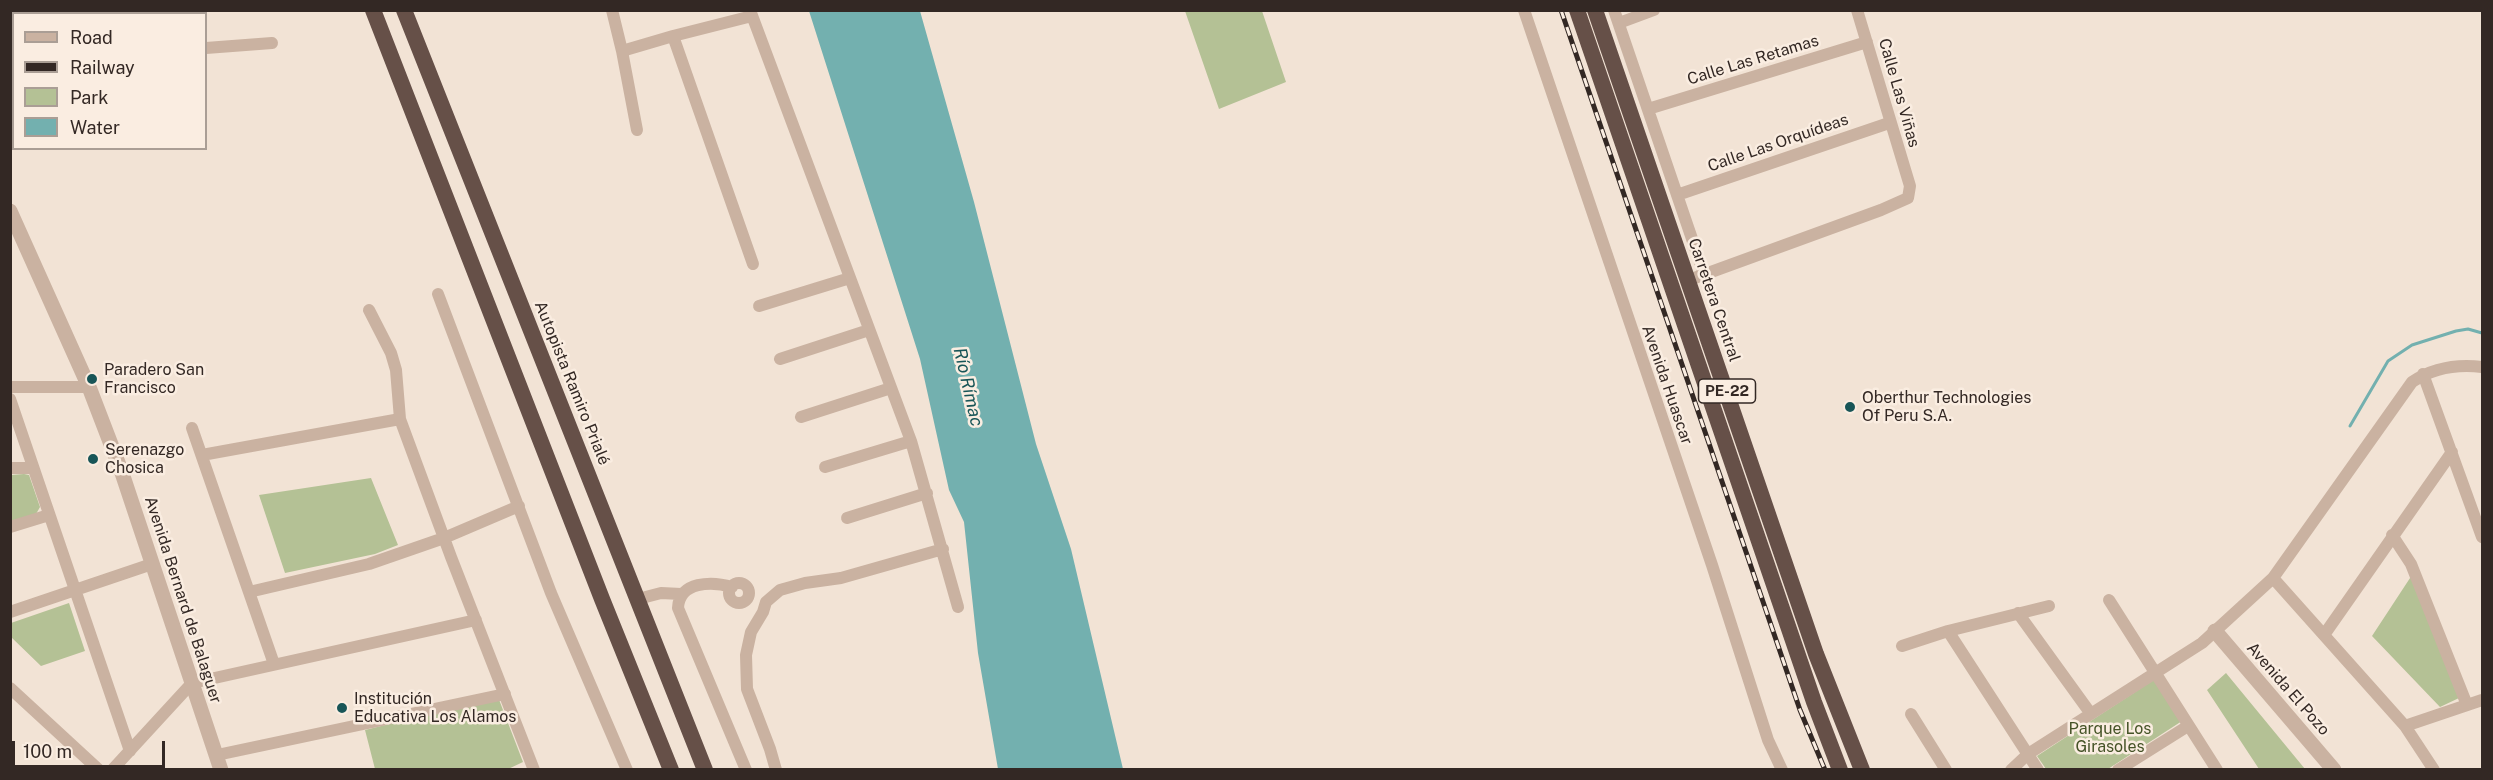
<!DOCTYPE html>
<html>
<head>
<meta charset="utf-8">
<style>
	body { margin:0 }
	#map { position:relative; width:2493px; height:780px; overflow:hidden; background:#f2e3d5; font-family:"Public Sans",sans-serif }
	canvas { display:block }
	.frame { position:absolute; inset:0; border:12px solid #332824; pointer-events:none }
	.legend { position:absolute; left:12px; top:12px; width:195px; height:138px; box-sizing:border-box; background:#faede1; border:2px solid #aa9e95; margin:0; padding:8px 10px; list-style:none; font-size:18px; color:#332824 }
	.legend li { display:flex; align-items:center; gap:12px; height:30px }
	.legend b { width:30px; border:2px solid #aa9e95 }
	.scale { position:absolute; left:12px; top:741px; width:153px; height:27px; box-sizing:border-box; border:3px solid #332824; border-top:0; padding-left:8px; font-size:18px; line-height:21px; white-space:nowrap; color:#332824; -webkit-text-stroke:4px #faede1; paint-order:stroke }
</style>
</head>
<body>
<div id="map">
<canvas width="2493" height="780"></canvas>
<div class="frame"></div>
<ul class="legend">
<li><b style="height:8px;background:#cab2a1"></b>Road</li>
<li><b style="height:8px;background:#332824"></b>Railway</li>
<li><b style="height:16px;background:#b4c195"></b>Park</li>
<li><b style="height:16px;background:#73b0af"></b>Water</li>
</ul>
<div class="scale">100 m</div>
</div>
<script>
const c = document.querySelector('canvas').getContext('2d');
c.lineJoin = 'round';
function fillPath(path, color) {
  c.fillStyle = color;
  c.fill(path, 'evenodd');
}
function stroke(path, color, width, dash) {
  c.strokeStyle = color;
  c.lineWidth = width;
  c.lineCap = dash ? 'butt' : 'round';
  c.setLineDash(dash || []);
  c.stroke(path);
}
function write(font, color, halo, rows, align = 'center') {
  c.font = font + ' "Public Sans",sans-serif';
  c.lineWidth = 5;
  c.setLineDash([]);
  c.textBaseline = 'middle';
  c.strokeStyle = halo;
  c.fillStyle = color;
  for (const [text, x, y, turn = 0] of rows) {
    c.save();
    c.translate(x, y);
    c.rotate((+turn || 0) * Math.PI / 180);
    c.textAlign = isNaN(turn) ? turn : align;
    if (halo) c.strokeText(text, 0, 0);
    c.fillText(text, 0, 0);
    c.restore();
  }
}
fillPath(new Path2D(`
	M1185 11H1262L1286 82 1219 109Z
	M24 474 29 475 40 507 36 514 11 521V475Z
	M371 478 398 545 375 554 285 573 259 495Z
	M2412 575 2459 698 2440 707 2372 636Z
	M69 603 85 651 41 666 11 637V623Z
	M2226 673 2305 769H2259L2207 690Z
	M2155 679 2182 721 2108 769H2046L2037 756Z
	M498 697 523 762 506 770 375 769 365 730Z`), '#b4c195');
fillPath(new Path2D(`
	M809 11H920L974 202 1036 444 1071 549 1123 769H998L978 653 964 522 949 490 920 359Z`), '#73b0af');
stroke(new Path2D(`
	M2350 426 2388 361 2412 345 2456 331 2468 329 2482 333`), '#73b0af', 3);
stroke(new Path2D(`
	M21 10 22 14
	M612 10 622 51 637 130
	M750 10 911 441 958 607
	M1524 10 1712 565 1768 740 1782 770
	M1614 10 1704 274
	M1619 23 1654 10
	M673 36 752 16
	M206 48 272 43
	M622 51 673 36 753 264
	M10 64H14
	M1648 109 1867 42
	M1677 195 1889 123
	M1689 280 1881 210 1908 198 1910 186 1857 10
	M438 294 551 593 627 770
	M759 306 850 278
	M369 310 391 353 396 370 400 419 451 557 534 770
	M780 359 869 330
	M2423 374 2482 537
	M10 387H89
	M10 399 130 751
	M801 417 891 388
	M192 428 274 664
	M202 455 400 419
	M825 467 911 441
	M10 468H33
	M847 518 927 493
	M10 527 49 515
	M2392 535 2411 564 2467 705
	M2273 578 2405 726 2434 770
	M729 593a10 10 0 1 1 20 0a10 10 0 1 1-20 0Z
	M732 587C712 581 679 581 678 608L746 770
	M249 592 369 564 444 538 519 506
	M638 599 661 593 681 594
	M2109 600 2217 770
	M10 612 152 564
	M2018 613 2091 714
	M1948 631 2038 770
	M2324 635 2452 452
	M1902 646 1948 631 2049 606
	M10 688 99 770
	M1911 714 1946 770
	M2405 726 2482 700
	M217 755 505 694
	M112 770 192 683 476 620
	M776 770 770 749 747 689 746 655 751 632 763 612 766 602 780 590 805 583 841 578 943 549
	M2011 770 2028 754 2202 643 2273 578 2412 382C2433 368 2457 364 2482 367
	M2118 770 2188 726`), '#cab2a1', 12);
stroke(new Path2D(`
	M10 211 89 387 122 473 221 770
	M2215 631 2334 770`), '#cab2a1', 15);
stroke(new Path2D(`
	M373 10 602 599 671 770
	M404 10 705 770
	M1577 10 1814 702 1840 770
	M1595 10 1816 654 1862 770`), '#665048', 16);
const rail = new Path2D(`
	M1561 10 1800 710 1825 770`);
stroke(rail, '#332824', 5);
stroke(rail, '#faede1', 3, [9]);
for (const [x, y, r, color] of [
	[92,379,6,"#185557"],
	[1850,407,6,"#185557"],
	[93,459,6,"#185557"],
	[342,708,6,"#185557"]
]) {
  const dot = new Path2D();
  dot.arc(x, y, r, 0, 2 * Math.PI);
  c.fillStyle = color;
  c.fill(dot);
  stroke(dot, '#faede1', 2);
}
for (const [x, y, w] of [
	[1727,391,57]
]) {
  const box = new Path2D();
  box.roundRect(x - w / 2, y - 12, w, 24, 4.5);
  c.fillStyle = '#faede1';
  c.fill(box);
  stroke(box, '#332824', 1.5);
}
write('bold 15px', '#332824', null, [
	["PE-22",1727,391]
]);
write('16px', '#332824', '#faede1', [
	["Calle Las Retamas",1753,60,-17],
	["Calle Las Viñas",1899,93,74],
	["Calle Las Orquídeas",1778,143,-19],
	["Carretera Central",1714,300,71],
	["Autopista Ramiro Prialé",572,383,68],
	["Avenida Huascar",1667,385,71],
	["Avenida Bernard de Balaguer",183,600,72],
	["Avenida El Pozo",2288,689,49]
]);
write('16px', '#332824', '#faede1', [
	["Paradero San",104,370],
	["Francisco",104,388],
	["Oberthur Technologies",1862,398],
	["Of Peru S.A.",1862,416],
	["Serenazgo",105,450],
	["Chosica",105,468],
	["Institución",354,699],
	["Educativa Los Alamos",354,717]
], 'left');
write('16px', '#455327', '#faede1', [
	["Parque Los",2110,729],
	["Girasoles",2110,747]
]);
write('italic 18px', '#185557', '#faede1', [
	["Río Rímac",968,387,77]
]);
</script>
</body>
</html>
